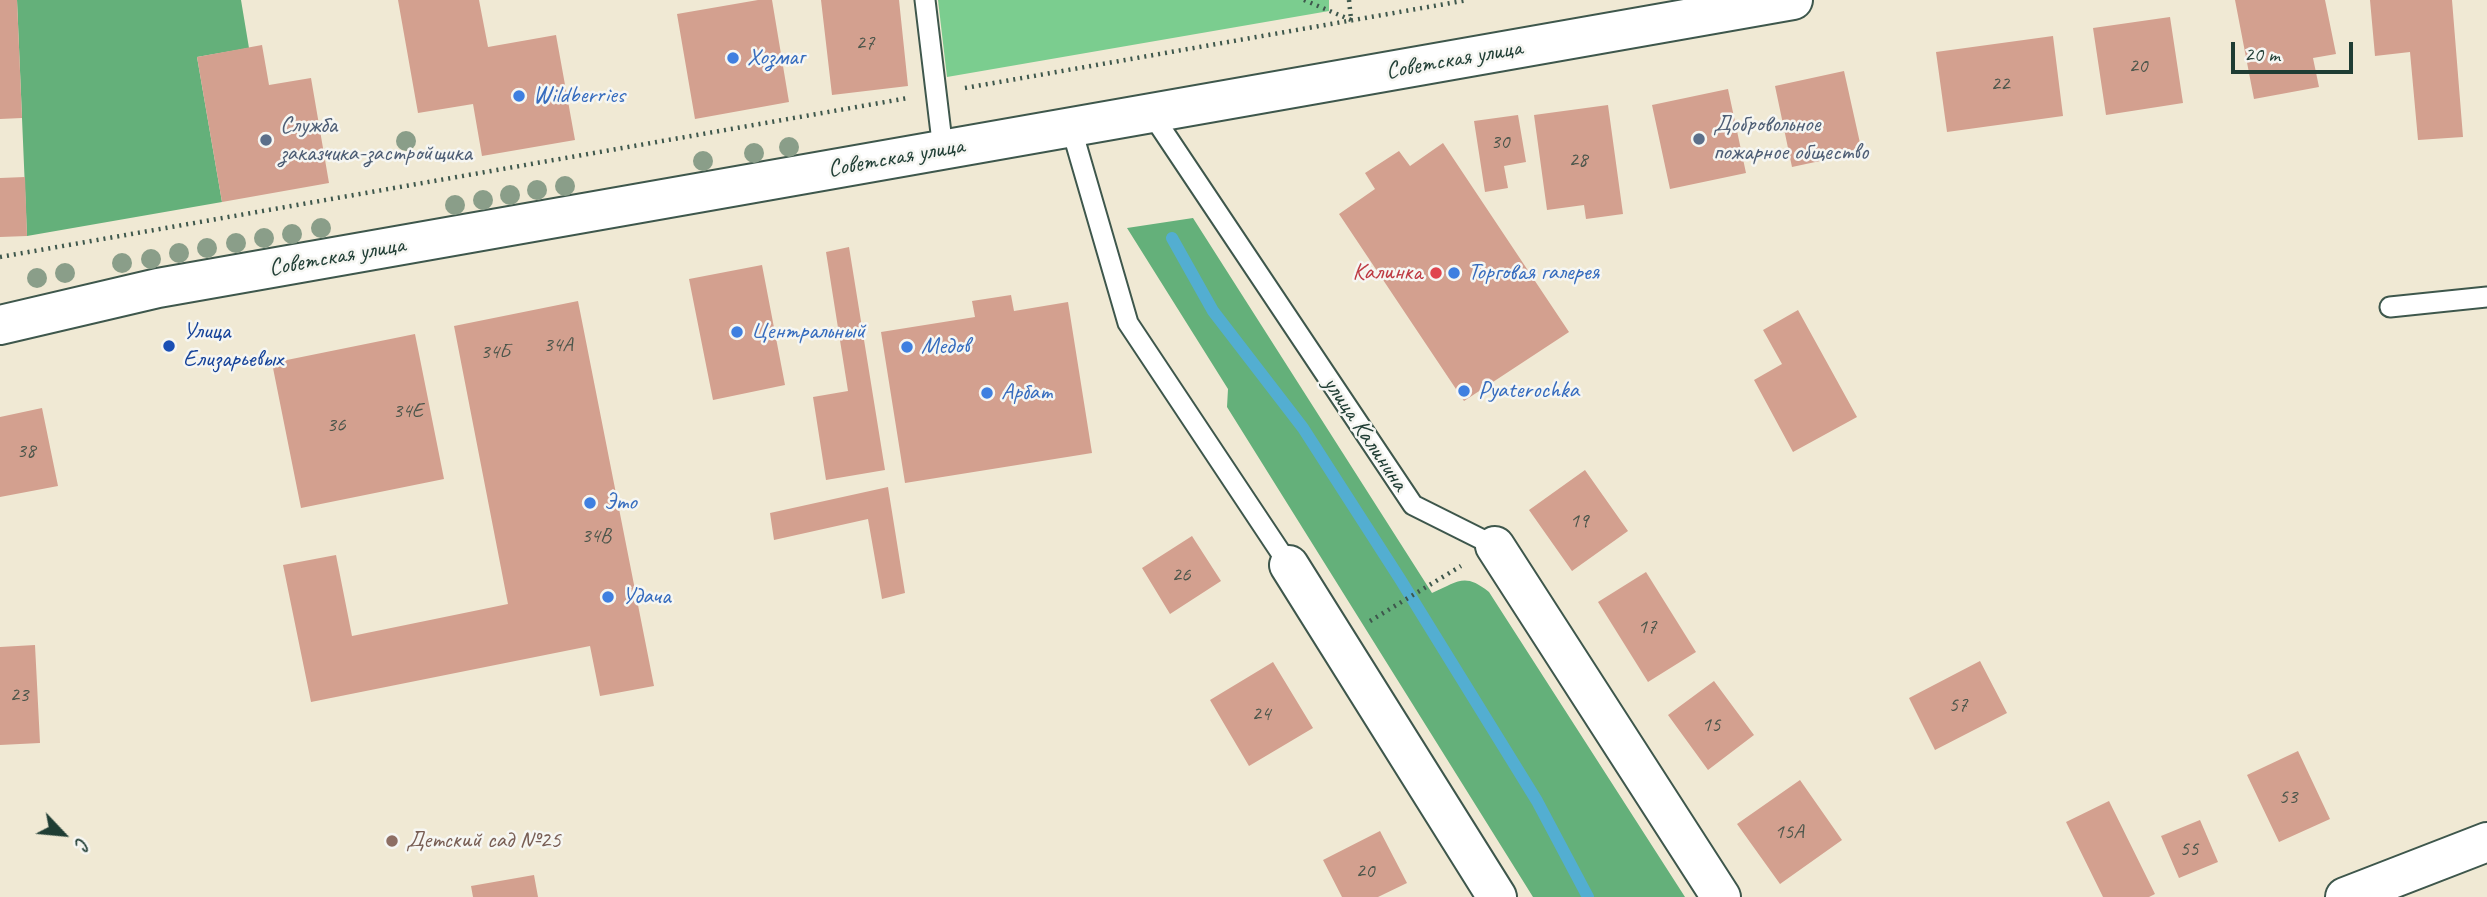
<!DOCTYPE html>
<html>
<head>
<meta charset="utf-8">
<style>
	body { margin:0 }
	#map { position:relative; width:2487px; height:897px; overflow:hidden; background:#f0e9d4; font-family:Caveat,sans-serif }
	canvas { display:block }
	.north { position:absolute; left:28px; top:799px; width:70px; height:70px; -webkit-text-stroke:5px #f6f6f2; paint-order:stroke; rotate:116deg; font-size:19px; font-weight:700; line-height:28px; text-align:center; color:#1f3d34 }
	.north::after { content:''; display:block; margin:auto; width:24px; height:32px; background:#1f3d34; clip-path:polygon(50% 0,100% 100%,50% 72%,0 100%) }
	.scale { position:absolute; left:2231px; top:42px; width:122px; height:32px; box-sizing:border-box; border:4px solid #1f3d34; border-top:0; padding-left:9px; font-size:21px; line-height:24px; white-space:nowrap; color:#1f3d34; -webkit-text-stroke:5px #f6f6f2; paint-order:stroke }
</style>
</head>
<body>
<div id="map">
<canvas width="2487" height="897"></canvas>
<div class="north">С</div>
<div class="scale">20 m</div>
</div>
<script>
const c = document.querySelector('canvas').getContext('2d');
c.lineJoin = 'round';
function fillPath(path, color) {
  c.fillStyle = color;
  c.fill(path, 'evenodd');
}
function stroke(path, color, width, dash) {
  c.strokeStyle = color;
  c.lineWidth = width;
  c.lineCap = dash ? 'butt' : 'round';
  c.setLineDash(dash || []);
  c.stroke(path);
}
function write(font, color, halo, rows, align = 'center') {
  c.font = font + ' Caveat,sans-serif';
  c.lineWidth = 5;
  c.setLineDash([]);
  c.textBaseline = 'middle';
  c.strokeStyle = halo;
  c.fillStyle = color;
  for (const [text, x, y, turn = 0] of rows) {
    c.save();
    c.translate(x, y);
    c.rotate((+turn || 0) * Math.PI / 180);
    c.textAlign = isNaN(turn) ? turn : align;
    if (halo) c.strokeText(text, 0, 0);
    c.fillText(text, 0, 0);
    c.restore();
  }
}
fillPath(new Path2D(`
	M938 0H1329V11L947 77Z`), '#7bcd8f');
fillPath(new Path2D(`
	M17 0H241L249 48 197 57 222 202 27 236Z
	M1193 218 1432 593C1458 582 1464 572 1489 592L1685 897H1533L1227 407 1228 389 1127 228Z`), '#64b07a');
stroke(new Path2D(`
	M1172 238 1213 311 1303 428 1400 579 1537 801 1588 897`), '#53aed1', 12);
fillPath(new Path2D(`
	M0 0H17L22 118 0 119Z
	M398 0H479L488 47 556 35 575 140 482 156 473 104 418 113Z
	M758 0H772L789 102 695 119 677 14Z
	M821 0H899L908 86 832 95Z
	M2235 0H2325L2336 54 2313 58 2319 87 2254 99Z
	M2370 0H2452L2463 137 2418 140 2410 52 2375 56Z
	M2170 17 2183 103 2106 115 2093 28Z
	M2053 36 2063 116 1947 132 1936 52Z
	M262 45 269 85 311 78 329 183 222 202 197 57Z
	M1844 71 1862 152 1792 167 1775 86Z
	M1728 89 1746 173 1670 189 1652 105Z
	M1608 105 1623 214 1586 219 1584 205 1547 210 1534 115Z
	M1518 115 1526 162 1504 166 1508 188 1485 192 1474 121Z
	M1443 143 1569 332 1464 401 1339 214 1375 189 1365 173 1399 151 1410 166Z
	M25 177 27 236 0 237V178Z
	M849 247 885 470 826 480 813 397 848 391 826 252Z
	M762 265 785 385 713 400 689 279Z
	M1011 295 1014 311 1068 302 1092 453 905 483 881 332 975 317 972 301Z
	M578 301 654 686 600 696 590 646 311 702 283 565 336 555 352 636 508 604 454 326Z
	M1798 310 1857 417 1793 452 1754 380 1782 364 1763 330Z
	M415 334 444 479 301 508 272 363Z
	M42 408 58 486 0 497V417Z
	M1585 470 1628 531 1572 571 1529 510Z
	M888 487 905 593 882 599 868 519 774 540 770 513Z
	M1192 536 1221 581 1170 614 1142 568Z
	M1646 572 1696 652 1648 682 1598 602Z
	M35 645 40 743 0 745V647Z
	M1980 661 2007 713 1935 750 1909 698Z
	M1273 662 1313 728 1249 766 1210 700Z
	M1714 681 1754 735 1708 770 1668 715Z
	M2298 751 2330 819 2279 842 2247 775Z
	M1800 780 1842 840 1780 884 1737 824Z
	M2109 801 2155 894 2149 897H2103L2066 822Z
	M2200 820 2218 862 2179 878 2161 836Z
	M1380 831 1407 883 1378 897H1342L1323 860Z
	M534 875 538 897H473L471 886Z`), '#d3a08f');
const lane = new Path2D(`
	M925 0 943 150
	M1151 113 1413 505 1495 546
	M1071 127 1128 323 1289 565
	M2390 307 2487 297`);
const street = new Path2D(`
	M1495 546 1721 897
	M1289 565 1497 897
	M2345 897 2487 842`);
const primary = new Path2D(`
	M0 325 158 288 1793 0`);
stroke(lane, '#3e574c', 23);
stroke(street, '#3e574c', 42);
stroke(primary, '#3e574c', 42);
stroke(new Path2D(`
	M1304 0 1351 20
	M1349 0 1351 19
	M965 88 1468 0
	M0 257 908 98
	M1370 621 1461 566`), '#3e574c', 4.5, [2, 5]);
stroke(lane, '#fff', 19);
stroke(street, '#fff', 38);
stroke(primary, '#fff', 38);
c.fillStyle = '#8a9e89';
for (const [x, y] of [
	[406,141],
	[789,147],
	[754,153],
	[703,161],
	[565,186],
	[537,190],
	[510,195],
	[483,200],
	[455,205],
	[321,228],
	[292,234],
	[264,238],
	[236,243],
	[207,248],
	[179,253],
	[151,259],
	[122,263],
	[65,273],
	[37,278]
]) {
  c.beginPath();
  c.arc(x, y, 10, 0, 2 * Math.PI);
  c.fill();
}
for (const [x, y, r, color] of [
	[733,58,7,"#3f7fe0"],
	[519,96,7,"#3f7fe0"],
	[1699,139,7,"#5c6f8a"],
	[266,140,7,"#5c6f8a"],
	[1436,273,7,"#e0444e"],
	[1454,273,7,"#3f7fe0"],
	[737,332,7,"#3f7fe0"],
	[169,346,7,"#1a4fb4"],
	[907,347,7,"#3f7fe0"],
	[1464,391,7,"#3f7fe0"],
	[987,393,7,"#3f7fe0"],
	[590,503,7,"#3f7fe0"],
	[608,597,7,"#3f7fe0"],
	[392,841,7,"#8d6e63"]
]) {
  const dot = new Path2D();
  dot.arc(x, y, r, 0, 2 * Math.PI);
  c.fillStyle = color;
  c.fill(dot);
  stroke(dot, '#f6f6f2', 2.5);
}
write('21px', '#4c564b', null, [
	["27",865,43],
	["20",2138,66],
	["22",2000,84],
	["30",1500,142],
	["28",1578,160],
	["34А",558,345],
	["34Б",495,352],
	["34Е",408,411],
	["36",336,425],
	["38",26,451],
	["19",1579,521],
	["34В",596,536],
	["26",1181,575],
	["17",1647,627],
	["23",19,695],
	["57",1958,705],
	["24",1261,714],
	["15",1711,725],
	["53",2288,797],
	["15А",1789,832],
	["55",2189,849],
	["20",1365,871]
]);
write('24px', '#366cbe', '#f6f6f2', [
	["Хозмаг",747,58],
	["Wildberries",533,96],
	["Торговая галерея",1468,273],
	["Центральный",751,332],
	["Медов",921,347],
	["Pyaterochka",1478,391],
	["Арбат",1001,393],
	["Это",604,503],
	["Удача",622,597]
], 'left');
write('24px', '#1f3d34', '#f6f6f2', [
	["Советская улица",1454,60,-10],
	["Советская улица",896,158,-10],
	["Советская улица",337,257,-10],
	["улица Калинина",1365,434,56]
]);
write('24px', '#4e5e75', '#f6f6f2', [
	["Добровольное",1713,125],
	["пожарное общество",1713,153],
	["Служба",280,126],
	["заказчика-застройщика",280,154]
], 'left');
write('24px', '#be3a42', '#f6f6f2', [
	["Калинка",1422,273]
], 'right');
write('24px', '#164399', '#f6f6f2', [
	["Улица",183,332],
	["Елизарьевых",183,360]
], 'left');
write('24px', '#785e54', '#f6f6f2', [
	["Детский сад №25",406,841]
], 'left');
</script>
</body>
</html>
